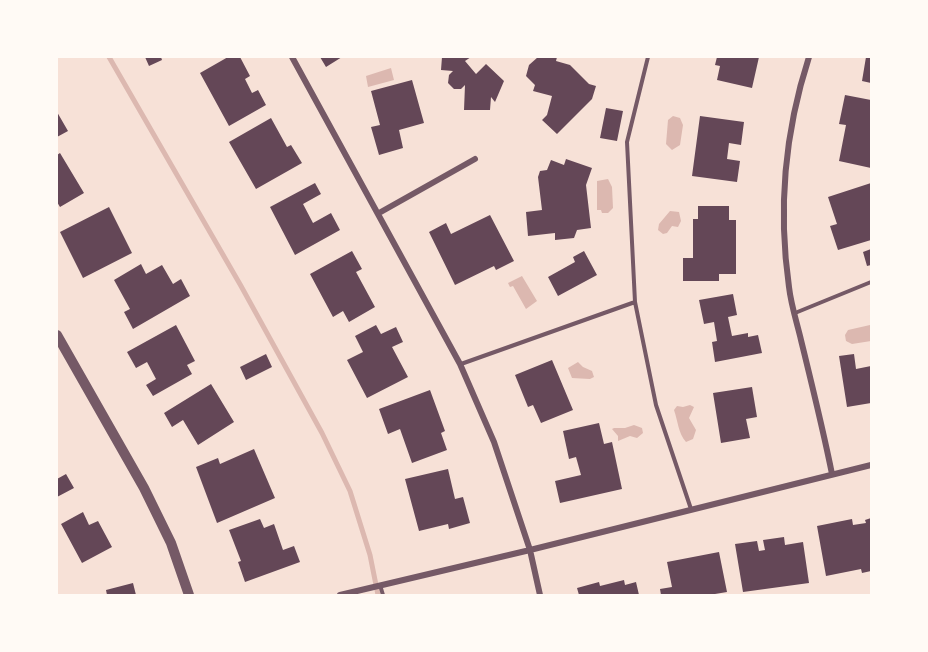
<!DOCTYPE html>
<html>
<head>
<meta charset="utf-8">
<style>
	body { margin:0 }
	#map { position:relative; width:928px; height:652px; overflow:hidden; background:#f7e1d7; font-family:"Golos Text",sans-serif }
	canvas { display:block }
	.frame { position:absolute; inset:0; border:58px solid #fffaf5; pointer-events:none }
</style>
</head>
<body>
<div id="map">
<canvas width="928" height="652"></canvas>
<div class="frame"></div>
</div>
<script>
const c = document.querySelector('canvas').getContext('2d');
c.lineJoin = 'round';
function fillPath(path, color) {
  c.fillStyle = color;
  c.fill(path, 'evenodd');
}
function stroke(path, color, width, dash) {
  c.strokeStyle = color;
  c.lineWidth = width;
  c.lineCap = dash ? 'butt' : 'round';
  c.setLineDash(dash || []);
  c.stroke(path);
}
fillPath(new Path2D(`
	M391 68 394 80 368 87 366 76Z
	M673 116 680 118 683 125 680 145 672 150 666 144 668 120Z
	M608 179 612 187 613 208 608 213H602L601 210H597V181Z
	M670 211 679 212 681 221 678 227 672 226 667 233 663 234 658 230 659 224Z
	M522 276 537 301 526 309 513 286 510 287 508 283Z
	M870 325 871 341 852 344 846 341 845 335 848 330Z
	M578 362 583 367 592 371 594 377 590 379 572 378 568 368Z
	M690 405 694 407 689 418 696 430 693 439 686 442C678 433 678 421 674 410L677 406 683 407Z
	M634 425 642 428 643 433 637 438 630 436 618 441V436L612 429 614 428H625Z`), '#dcb8b0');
stroke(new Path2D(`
	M109 57 241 286 322 433 350 491 370 555 378 595`), '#dcb8b0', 5);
fillPath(new Path2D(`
	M145 57H161L162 60 149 66Z
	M228 57H240L250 76 245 79 252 93 258 90 266 105 229 126 200 73Z
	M320 57H342L326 67Z
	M442 57H471L465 61 476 74 486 64 504 81 495 102 491 97 490 110H464L465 85 461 89H454L448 83 449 75 453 71 441 70Z
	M538 57H557L556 61 570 65 589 84 596 86 592 99 557 134 542 120 547 115 552 96 533 91 535 85 526 76 529 65Z
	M717 57H759L752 88 717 80 720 66 715 65Z
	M866 57H871V83L862 81Z
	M412 80 424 123 399 130 403 148 379 155 371 127 380 125 371 91Z
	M845 95 871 100V168L839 161 846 125 839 124Z
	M606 108 623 111 617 141 600 138Z
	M57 112 68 131 57 137Z
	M700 116 744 122 741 145 729 143 727 159 740 161 737 182 692 176Z
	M271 118 287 147 291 145 302 163 256 189 229 142Z
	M60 153 84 193 60 207 57 202V155Z
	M566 159 592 168 586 185 591 228 577 230 574 238 555 240V233L528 236 526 212 542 210 538 177 540 171 547 170 551 160 564 165Z
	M315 183 321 194 303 204 313 223 331 213 340 230 295 255 270 207Z
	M871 183V240L838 250 830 226 837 224 828 197Z
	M698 206H729V220H736V274H719V281H683V258H693V219H698Z
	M109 207 132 253 83 278 60 232Z
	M490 215 514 261 496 270 494 266 455 285 429 232 446 223 451 234Z
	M871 249V265L867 266 863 252Z
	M352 251 362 269 356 272 375 307 349 322 343 311 333 317 310 274Z
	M584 251 597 275 558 296 548 277 575 262 573 257Z
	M141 264 146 274 162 265 173 284 181 279 190 296 133 329 124 312 130 309 114 280Z
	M733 294 737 315 728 317 732 336 748 333V337L758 335 762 353 715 362 712 342 717 341 714 322 704 324 699 300Z
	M176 325 195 361 187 365 192 374 153 396 146 385 156 379 147 362 136 368 127 352Z
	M376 325 381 334 396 327 403 342 392 347 408 377 367 398 347 360 363 352 355 336Z
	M266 354 272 367 246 380 240 367Z
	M854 354 856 369 871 366V403L847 407 839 356Z
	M552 360 573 410 541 423 533 405 528 407 515 375Z
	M211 384 234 422 198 445 183 420 172 427 164 413Z
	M752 387 757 417 746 419 750 438 721 443 713 393Z
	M430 390 445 431 441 433 447 450 412 463 400 429 388 434 379 409Z
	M599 423 604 444 612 442 622 489 560 503 555 481 581 475 576 457 569 459 563 431Z
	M254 449 275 498 217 523 196 467 218 458 220 464Z
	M448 469 455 499 463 497 470 523 449 529 448 524 419 531 405 479Z
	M66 474 74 488 57 497V479Z
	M83 512 89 525 98 521 112 547 82 563 61 524Z
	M871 518V571L862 573 861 569 826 576 817 526 852 519 853 525 866 523 865 520Z
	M260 519 264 528 274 524 283 550 294 546 300 562 245 582 238 562 241 561 229 530Z
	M784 537 785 545 803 542 809 583 743 592 735 544 757 541 759 551 765 550 763 540Z
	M719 552 727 592 709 595H661L660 589 672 587 667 562Z
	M624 580 625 585 636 582 639 595H579L577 588 599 582 600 586Z
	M133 583 136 595H107L106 590Z`), '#644757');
stroke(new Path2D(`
	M648 57 627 142 635 302 656 405 691 509
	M795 313 871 282
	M461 364 635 302
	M380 585 383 595`), '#755966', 4);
stroke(new Path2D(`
	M292 57 460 364 494 442 530 550 540 595
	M809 57C785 131 778 210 789 287 791 305 797 323 801 340 812 385 823 429 832 474
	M379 213 475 159
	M340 595 530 550 871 465`), '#755966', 6);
stroke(new Path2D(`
	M57 335 144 488 171 543 189 595`), '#755966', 10);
</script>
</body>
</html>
